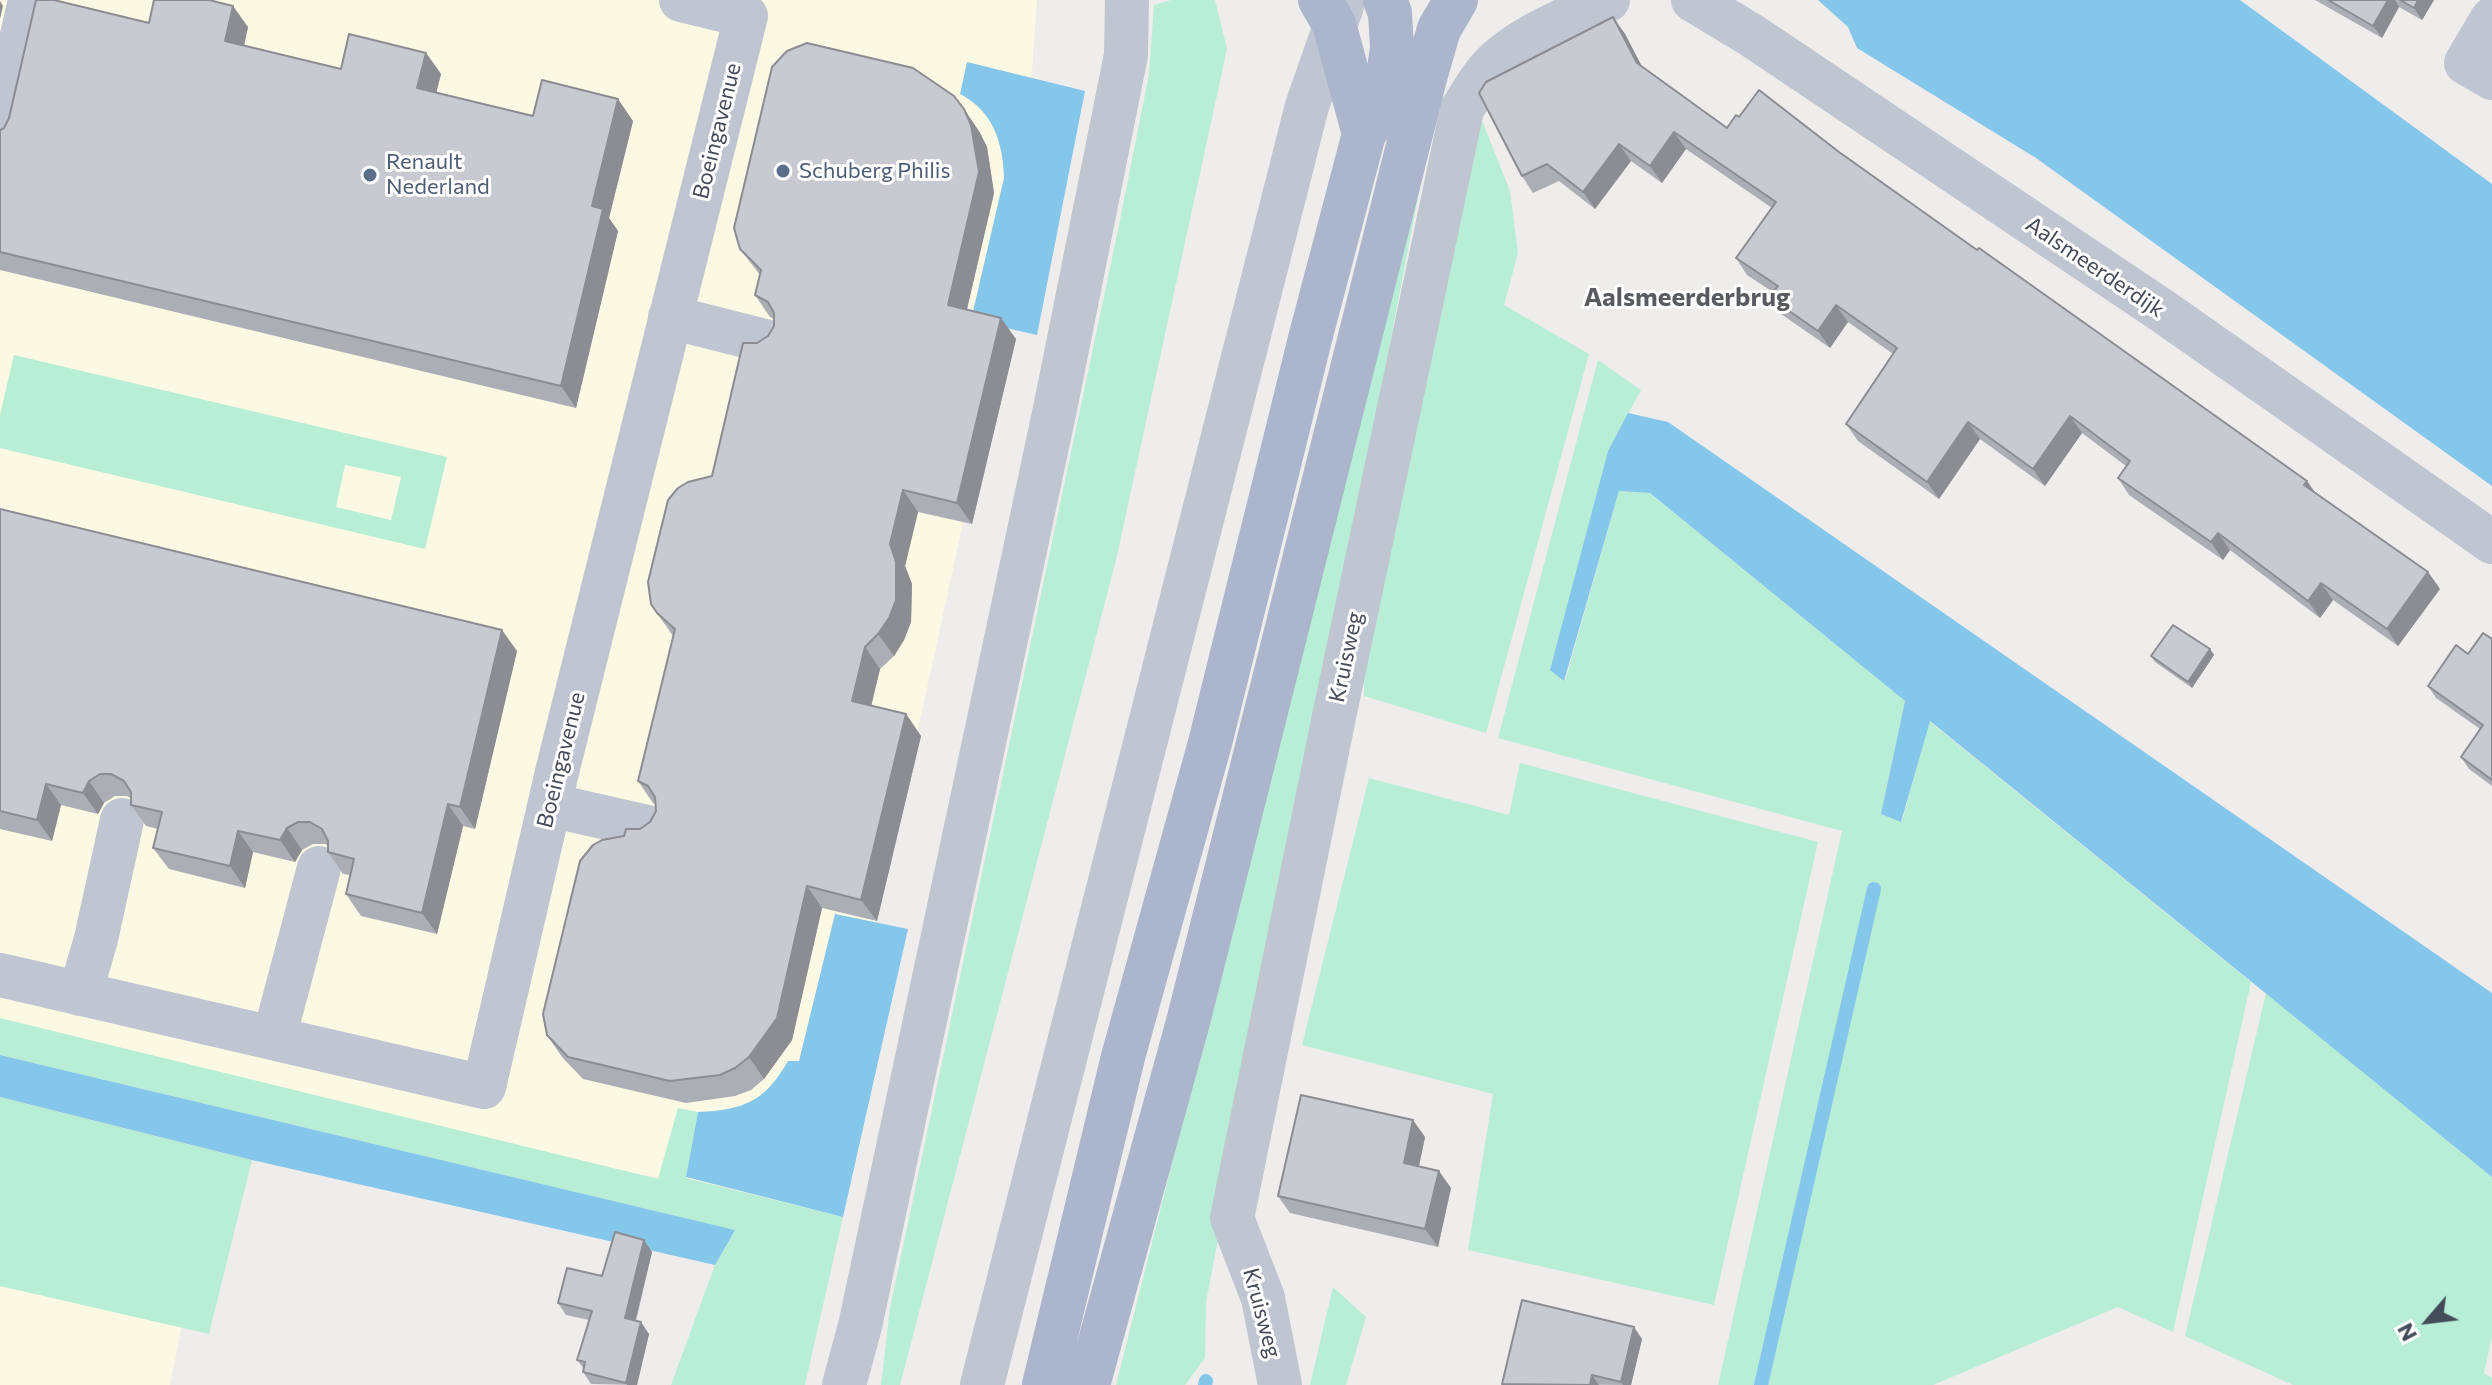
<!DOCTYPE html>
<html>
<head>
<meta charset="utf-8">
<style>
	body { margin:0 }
	#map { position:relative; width:2492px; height:1385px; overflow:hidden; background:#efecec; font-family:Commissioner,sans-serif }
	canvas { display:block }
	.north { position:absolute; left:2388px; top:1281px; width:80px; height:80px; -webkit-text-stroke:6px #fff; paint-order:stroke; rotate:242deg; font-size:22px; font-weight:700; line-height:32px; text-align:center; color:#444c59 }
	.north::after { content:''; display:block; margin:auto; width:28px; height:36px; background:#444c59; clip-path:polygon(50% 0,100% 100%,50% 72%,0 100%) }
</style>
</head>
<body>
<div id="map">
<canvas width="2492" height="1385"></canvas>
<div class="north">N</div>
</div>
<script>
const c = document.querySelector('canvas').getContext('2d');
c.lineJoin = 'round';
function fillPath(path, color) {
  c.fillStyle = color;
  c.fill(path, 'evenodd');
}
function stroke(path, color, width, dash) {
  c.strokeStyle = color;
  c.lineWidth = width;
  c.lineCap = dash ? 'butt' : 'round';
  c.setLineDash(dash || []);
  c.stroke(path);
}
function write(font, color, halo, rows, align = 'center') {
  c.font = font + ' Commissioner,sans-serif';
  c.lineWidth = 6;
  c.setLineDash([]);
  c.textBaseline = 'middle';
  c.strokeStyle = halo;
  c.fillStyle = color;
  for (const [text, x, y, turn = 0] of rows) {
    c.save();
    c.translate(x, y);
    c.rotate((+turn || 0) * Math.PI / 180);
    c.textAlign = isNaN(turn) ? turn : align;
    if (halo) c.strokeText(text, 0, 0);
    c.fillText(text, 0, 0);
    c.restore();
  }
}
fillPath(new Path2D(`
	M0 0H1037L1018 271 813 1211 230 1087 170 1385H0Z`), '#fbf8e3');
fillPath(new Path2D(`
	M1171 0H1215L1227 49 1116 560 900 1385H881L890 1308 1118 230 1149 74 1154 5Z
	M1477 108 1510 191 1518 253 1504 305 1589 354 1486 733 1364 696V675Z
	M1424 166 1206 1302 1205 1358 1185 1385H1116Z
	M14 355 447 457 425 549 0 448V415ZM345 465 401 477 391 520 336 507Z
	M1598 360 1641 390 1608 451 1551 670 1565 681 1619 491 1650 493 1905 701 1881 814 1902 821 1929 721 2251 982 2173 1332 2118 1307 1933 1385H1718L1842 831 1498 738Z
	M1520 763 1818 842 1714 1305 1468 1250 1493 1094 1302 1045 1369 778 1509 815Z
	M2266 993 2492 1177V1337L2484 1373 2492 1378V1385H2293L2185 1336Z
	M0 1018 658 1179 678 1108 698 1112 686 1178 843 1217 805 1385H671L715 1265 734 1230 0 1055Z
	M0 1097 252 1160 209 1334 0 1286Z
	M1333 1287 1366 1317 1346 1385H1310Z`), '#b8eed6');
fillPath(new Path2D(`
	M1818 0H2240L2492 184V486L2036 158 1857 48 1848 27Z
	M967 62 1085 91 1037 335 971 320 1004 178C1003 142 993 111 960 94Z
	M1628 413 1668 422 2492 993V1177L1930 721 1901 822 1881 814 1905 701 1650 493 1619 491 1564 681 1550 670 1608 451Z
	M835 914 908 929 843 1217 686 1177 698 1112C745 1110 765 1101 788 1061H799Z
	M0 1055 735 1230 715 1265 252 1160 0 1097Z`), '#85c6eb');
stroke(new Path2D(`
	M1205 1385 1206 1381
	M1761 1385 1874 889`), '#85c6eb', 14);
stroke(new Path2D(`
	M1693 0 1751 35 2164 312 2492 542
	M2492 19 2466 63 2492 78
	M0 133 30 0
	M670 317 765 341
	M550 805 647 827
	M0 975 484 1087 558 768 746 16 681 0
	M80 994 96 939 122 820
	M274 1038 319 868
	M844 1385 860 1326 1056 404 1126 55 1127 0
	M982 1385 1307 106 1342 6
	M1280 1385 1263 1298 1232 1218 1335 712 1462 109C1470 97 1477 84 1486 73 1513 39 1569 18 1608 0`), '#bfc6d2', 44);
stroke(new Path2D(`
	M1320 0 1334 24 1364 134
	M1044 1385 1123 1057 1210 743 1311 335 1364 134 1384 104 1392 48 1390 13 1385 0
	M1088 1385 1188 1022 1425 78 1439 29 1456 0`), '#abb6cc', 44);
fillPath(new Path2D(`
	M2315 0H2434L2422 20 2399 7 2382 38Z
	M1613 17 1625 34 1642 67 1727 128 1739 117 1839 152 2315 493 2428 572 2440 589 2398 646 2333 600 2320 618 2230 550 2223 560 2129 495 2118 478 2126 466 2082 433 2045 486 1980 439 1939 499 1858 441 1846 424 1893 354 1848 322 1830 348 1781 314 1769 297 1773 292 1747 275 1736 258 1772 208 1686 149 1662 183 1631 161 1595 209 1559 181 1533 193 1522 176Z
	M149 23 248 27 244 46 341 69 426 53 441 74 436 93 533 116 633 121 609 218 618 231 576 408 0 270V130Z
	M979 131 987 147 994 193 967 309 1016 339 972 524 918 512 905 566 912 584 911 622 904 640 894 656 880 669 871 706 906 714 921 736 877 921 822 908 792 1040 764 1079 751 1090 735 1096 686 1103 583 1079 562 1057 547 1035 624 836 640 829 650 822 656 811V804L653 803 638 781 673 636 657 613 712 476 757 343 768 336 774 326V319L770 317 755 295 760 275 740 249Z
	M0 509 517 651 475 829 463 826 437 934 361 916 346 894 350 875 343 874 328 852V846L325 844H313L302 850 295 862 253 852 245 888 169 869 153 848 158 829 146 826 131 805V798L127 796H115L104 803 98 814 61 805 52 841 0 829Z
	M2492 639V786L2469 769 2461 757 2480 729 2436 698 2428 686 2468 654Z
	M2210 649 2214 655 2192 688 2155 662 2151 656Z
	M1425 1137 1419 1166 1451 1188 1438 1247 1290 1213 1278 1196Z
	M652 1252 636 1321 649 1334 637 1385 591 1384 583 1372 584 1369 577 1360 589 1320 566 1315 558 1303 602 1276Z
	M1642 1339 1631 1385 1502 1384Z`), '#acaeb5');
fillPath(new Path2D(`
	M2388 0H2395L2399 7 2382 38 2373 26Z
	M2418 0H2434L2422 20 2414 8Z
	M0 1 3 6 0 19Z
	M233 6 248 27 240 63 225 41Z
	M1613 17 1625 34 1649 80 1637 63Z
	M426 53 441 74 432 110 417 88Z
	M618 99 633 121 609 218 618 231 576 408 561 386 592 206Z
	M964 109 979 131 987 147 994 193 963 326 948 305Z
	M1674 132 1686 149 1662 183 1650 166Z
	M1619 144 1631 161 1595 209 1583 192Z
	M1836 305 1848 322 1830 348 1818 331Z
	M1001 318 1016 339 972 524 957 503Z
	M2070 416 2082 433 2045 486 2033 469Z
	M1968 422 1980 439 1939 499 1927 482Z
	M2307 481 2319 498 2304 485Z
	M903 490 918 512 905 566 912 584 911 622 904 640 894 656 878 634 890 544Z
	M2218 533 2230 550 2223 560 2211 542Z
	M2428 572 2440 589 2398 646 2387 629Z
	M2321 583 2333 600 2320 618 2308 601Z
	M502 630 517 651 475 829 460 807Z
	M865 647 880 669 867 723 852 701Z
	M2210 649 2214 655 2192 688 2188 682Z
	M906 714 921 736 877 921 861 900Z
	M89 781 104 803 98 814 83 793Z
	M46 784 61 805 52 841 37 820Z
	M448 804 463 826 437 934 422 913Z
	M287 828 302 850 295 862 280 840Z
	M238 831 253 852 245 888 230 866Z
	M807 886 822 908 792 1040 764 1079 749 1057Z
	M1413 1120 1425 1137 1416 1180 1404 1163Z
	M1439 1171 1451 1188 1438 1247 1425 1229Z
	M644 1240 652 1252 633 1330 625 1318Z
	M641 1322 649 1334 637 1385H627L626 1383Z
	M1634 1327 1642 1339 1631 1385H1623L1621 1382Z
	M1592 1375 1599 1385H1590Z`), '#8c8d93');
const building = new Path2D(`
	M36 0H54L149 23 154 0H209L233 6 225 41 341 69 349 34 426 53 417 88 533 116 542 80 618 99 592 206 603 209 561 386 0 252V130L4 128 9 118Z
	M2328 0H2388L2373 26Z
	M2400 0H2418L2414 8Z
	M1613 17 1637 63 1727 128 1736 115 1739 117 1759 90 1839 152 1977 250 1979 248 2276 459 2307 481 2304 485 2428 572 2387 629 2321 583 2308 601 2218 533 2211 542 2118 478 2130 461 2070 416 2033 469 1968 422 1927 482 1846 424 1897 348 1836 305 1818 331 1769 297 1778 286 1736 258 1776 202 1674 132 1650 166 1619 144 1583 192 1547 164 1522 176 1479 93 1486 82Z
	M807 43 913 68 954 96 964 109 971 125 979 172 948 305 1001 318 957 503 903 490 890 544 896 562V600L889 618 878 634 865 647 852 701 906 714 861 900 807 886 777 1018 749 1057 735 1068 720 1075 670 1081 568 1057 547 1035 543 1014 580 861 593 845 602 840 624 836 626 829H640L650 822 656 811 655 797 648 786 638 781 675 629 657 613 651 604 648 582 668 500 678 488 688 482 712 476 743 343H757L768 336 774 326V313L768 302 755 295 761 270 740 249 734 228 772 67 787 51Z
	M0 509 502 630 460 807 448 804 422 913 346 894 354 859 328 852V841L322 829 310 822H298L287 828 280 840 238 831 230 866 153 848 162 812 131 805V792L124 781 111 774H100L89 781 83 793 46 784 37 820 0 811Z
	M2173 625 2210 649 2188 682 2151 656Z
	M2483 633 2492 639V780L2461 757 2483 725 2428 686 2456 645 2468 654Z
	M1301 1095 1413 1120 1404 1163 1439 1171 1425 1229 1278 1196Z
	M615 1232 644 1240 625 1318 641 1322 626 1383 583 1372 585 1362 577 1360 592 1311 558 1303 567 1268 602 1276Z
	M1522 1300 1634 1327 1621 1382 1592 1375 1590 1385 1502 1384Z`);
fillPath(building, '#c8cad2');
stroke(building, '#8c8d93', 2);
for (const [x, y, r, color] of [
	[783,171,8,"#5c6f8a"],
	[370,175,8,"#5c6f8a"]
]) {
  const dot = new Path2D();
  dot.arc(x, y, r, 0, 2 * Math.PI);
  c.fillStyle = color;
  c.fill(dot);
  stroke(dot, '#fff', 3);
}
write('22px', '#444c59', '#fff', [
	["Boeingavenue",717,131,-76],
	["Aalsmeerderdijk",2095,267,34],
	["Kruisweg",1346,657,-78],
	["Boeingavenue",561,760,-76],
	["Kruisweg",1262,1313,75]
]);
write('22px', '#4e5e75', '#fff', [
	["Renault",386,162],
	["Nederland",386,187],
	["Schuberg Philis",799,171]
], 'left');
write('bold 26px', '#595b61', '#fff', [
	["Aalsmeerderbrug",1687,297]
]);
</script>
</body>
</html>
